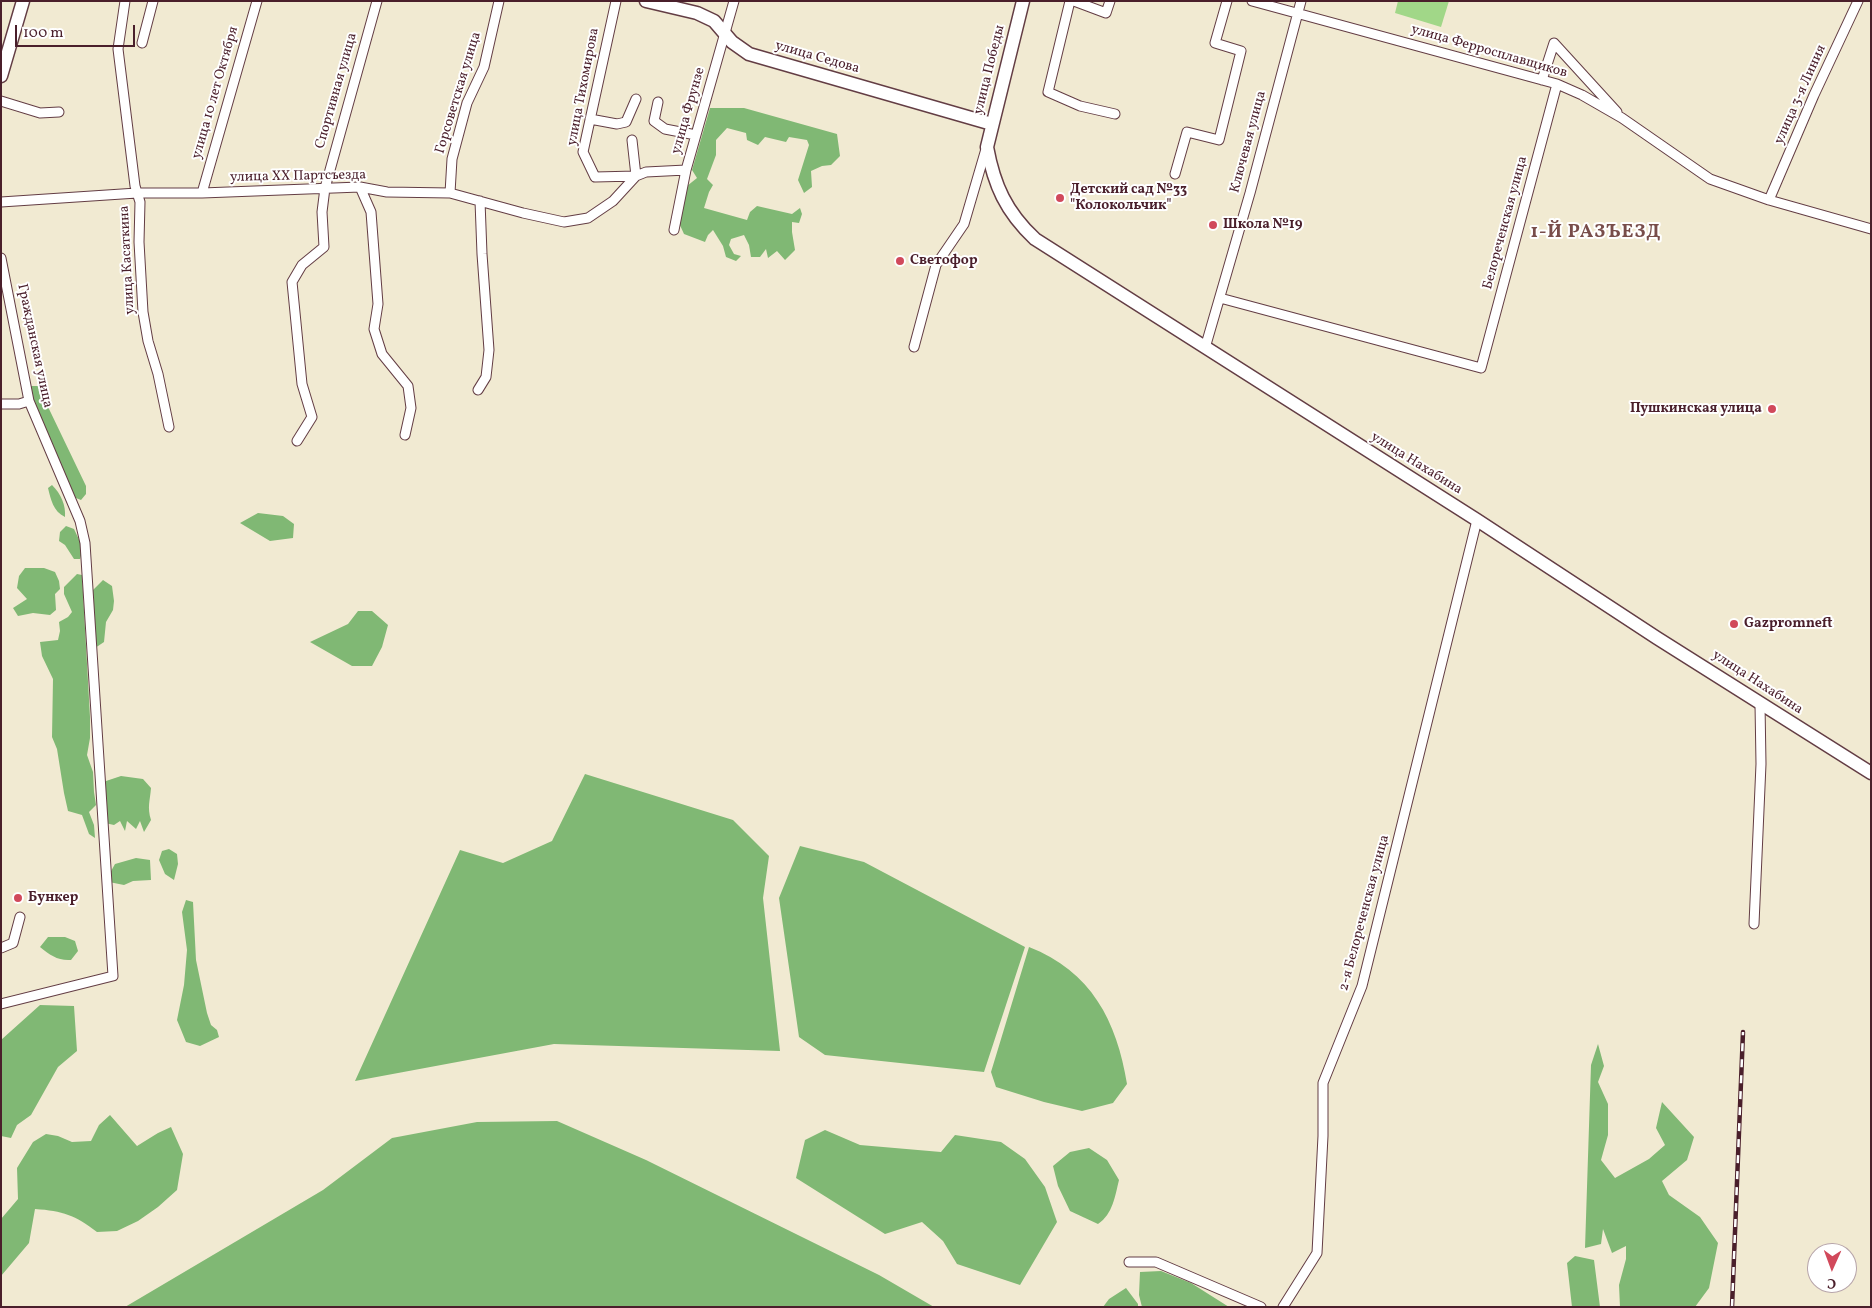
<!DOCTYPE html>
<html>
<head>
<meta charset="utf-8">
<style>
	body { margin:0 }
	#map { position:relative; width:1872px; height:1308px; overflow:hidden; background:#f1ead2; font-family:Vollkorn,serif }
	canvas { display:block }
	.frame { position:absolute; inset:0; border:2px solid #4a1f2b; pointer-events:none }
	.north { position:absolute; left:1807px; top:1243px; width:50px; height:50px; box-sizing:border-box; background:#fff; border:1px solid #b7a5aa; border-radius:50%; rotate:182deg; font-size:14px; font-weight:700; line-height:20px; text-align:center; color:#4a1f2b }
	.north::after { content:''; display:block; margin:auto; width:18px; height:22px; background:#d1495b; clip-path:polygon(50% 0,100% 100%,50% 72%,0 100%) }
	.scale { position:absolute; left:15px; top:25px; width:120px; height:22px; box-sizing:border-box; border:2px solid #4a1f2b; border-top:0; padding-left:6px; font-size:15px; line-height:18px; white-space:nowrap; color:#4a1f2b; -webkit-text-stroke:4px #fff; paint-order:stroke }
</style>
</head>
<body>
<div id="map">
<canvas width="1872" height="1308"></canvas>
<div class="frame"></div>
<div class="north">С</div>
<div class="scale">100 m</div>
</div>
<script>
const c = document.querySelector('canvas').getContext('2d');
c.lineJoin = 'round';
function fillPath(path, color) {
  c.fillStyle = color;
  c.fill(path, 'evenodd');
}
function stroke(path, color, width, dash) {
  c.strokeStyle = color;
  c.lineWidth = width;
  c.lineCap = dash ? 'butt' : 'round';
  c.setLineDash(dash || []);
  c.stroke(path);
}
function write(font, color, halo, rows, align = 'center') {
  c.font = font + ' Vollkorn,serif';
  c.lineWidth = 4;
  c.setLineDash([]);
  c.textBaseline = 'middle';
  c.strokeStyle = halo;
  c.fillStyle = color;
  for (const [text, x, y, turn = 0] of rows) {
    c.save();
    c.translate(x, y);
    c.rotate((+turn || 0) * Math.PI / 180);
    c.textAlign = isNaN(turn) ? turn : align;
    if (halo) c.strokeText(text, 0, 0);
    c.fillText(text, 0, 0);
    c.restore();
  }
}
fillPath(new Path2D(`
	M1398 1H1449L1441 27 1395 13Z`), '#a1d788');
fillPath(new Path2D(`
	M710 108H744L837 134 840 156 831 165 822 166 811 171 812 187 804 193 798 180 809 145 807 140 789 137 786 142 765 137 758 145 747 140 746 133 727 128 716 140V155L707 179 713 185 709 192 704 208 747 220 750 212 757 206 792 214 800 208 802 214 799 223 792 222V232L795 250 785 260 777 251 768 258 766 249 760 257H751L749 245 744 235 731 239 729 245 734 254 741 256 736 261 726 257 723 246 713 230 708 235 705 242 684 234 679 223 687 186 697 178 692 170Z
	M31 386H38L86 486V494L81 500 76 498 69 489 33 409Z
	M52 485C61 494 66 505 65 517 53 511 51 500 48 488Z
	M258 513 283 516 294 524 293 538 270 541 240 523Z
	M66 526 74 529 83 548 80 559H74L65 545 59 541 60 532Z
	M25 568H44L55 572 59 581 60 589 55 594 56 610 50 615 33 613 18 616 13 608 27 599 17 588 19 576Z
	M77 574 82 575 90 717V738L87 755 93 772 94 792 96 805 89 812 94 825 95 838 89 834 82 815 68 811 64 793 57 749 52 737 53 679 42 656 40 642 58 640 60 631 59 622 68 617 72 612 64 594V587Z
	M103 580 112 586 114 601 113 610 106 622 104 642 95 648 93 590Z
	M358 611H372L388 625 382 647 372 666H352L310 642 348 624Z
	M585 774 733 820 769 856 763 898 780 1051 554 1044 355 1081 460 850 503 863 552 841Z
	M121 776 143 779 151 788C150 801 147 807 151 820L144 832 140 821 136 829 127 821 125 831 120 821 114 825 105 823 102 789 106 781Z
	M800 846 864 862 1025 947 984 1072 825 1055 799 1037 779 898Z
	M169 849 177 854 178 864 174 880 165 874 159 860 162 851Z
	M136 858 150 860 151 880 133 881 124 885 109 882 110 873 115 864Z
	M186 900 193 902 196 960 207 1013 211 1025 217 1030 219 1037 200 1046 186 1042 177 1020 184 985 187 950 182 912Z
	M48 937H65L75 941 78 951 71 960C58 961 50 955 40 947Z
	M1029 947C1091 971 1117 1021 1127 1084L1113 1103 1082 1111 1044 1102 996 1087 991 1072Z
	M40 1005 74 1006 77 1051 58 1067 31 1115 17 1125 11 1138 1 1136V1040Z
	M1598 1044 1604 1066 1598 1082 1608 1104V1135L1601 1160 1615 1178 1649 1159 1665 1145 1656 1128 1662 1102 1694 1137 1687 1160 1662 1181 1669 1195 1700 1217 1718 1243 1709 1288 1695 1307H1620L1619 1285 1626 1259V1246L1612 1253 1603 1229 1601 1244 1585 1248 1591 1065Z
	M110 1115 137 1146 158 1133 171 1127 183 1154 177 1190 158 1207 138 1221 117 1231 97 1232C75 1215 63 1211 35 1209L29 1243 1 1276V1219L18 1199 17 1168 33 1142 46 1134 58 1136 72 1142 91 1141 99 1125Z
	M557 1121 646 1160 879 1275 934 1307H125L323 1190 392 1138 477 1122Z
	M825 1130 860 1145 941 1152 955 1135 1001 1142 1025 1159 1045 1187 1057 1222 1020 1285 957 1264 943 1241 922 1222 885 1234 796 1178 805 1140Z
	M1089 1148 1107 1160 1119 1180C1115 1196 1113 1214 1098 1224L1070 1211 1058 1186 1053 1166 1070 1152Z
	M1575 1256 1594 1260 1600 1307H1572L1567 1263Z
	M1161 1271 1191 1283 1229 1307H1142L1139 1295 1140 1272Z
	M1126 1288 1138 1304V1307H1103L1109 1299Z`), '#80b874');
const street = new Path2D(`
	M125 1 118 49 135 186 140 202 139 242 143 312 148 341 158 374 169 427
	M616 1 583 152 595 177 636 176 646 172 686 170
	M1070 1 1048 92 1080 106 1115 114
	M1074 1 1106 13 1110 1
	M1252 1 1557 84 1582 95 1622 118 1710 179 1769 200 1871 229
	M142 43 153 1
	M1542 80 1554 43 1617 112
	M1 101 40 113 59 112
	M658 102 654 121 665 129 696 135
	M590 119 617 124 626 122 636 99
	M632 140 636 176
	M1175 174 1187 132 1219 140 1241 51 1215 43 1227 1
	M360 187 371 212 378 304 374 329 382 354 408 386 411 408 405 435
	M202 193 257 1
	M450 193 452 159 467 103 484 67 499 1
	M1769 200 1814 95 1858 1
	M1 202 137 193H202L360 187 387 192 450 193 523 213 564 222 588 218 613 201 636 176
	M674 230 686 170 734 1
	M1 258 29 401 80 521 85 543 113 976 1 1004
	M1220 298 1481 368 1557 84
	M914 347 936 265 964 224 986 149
	M1205 348 1250 193 1301 1
	M478 390 486 377 489 350 482 254 480 201
	M1 404H19L29 401
	M297 441 312 417 302 384 292 282 302 265 324 247 322 212 325 188 377 1
	M1754 924 1761 764 1760 704
	M1 948 13 943 20 917
	M1129 1262H1156L1261 1307
	M1283 1307 1317 1253 1323 1136V1083L1362 986 1477 520`);
const secondary = new Path2D(`
	M646 1 697 13 714 21 732 42 749 54 992 124
	M1023 1 987 147C994 185 1006 212 1035 239L1477 520 1657 638 1871 773
	M1 76 23 1`);
stroke(street, '#633d44', 11);
stroke(secondary, '#633d44', 15);
stroke(street, '#fff', 9);
stroke(secondary, '#fff', 12);
const rail = new Path2D(`
	M1732 1307 1743 1032`);
stroke(rail, '#4a1f2b', 4.5);
stroke(rail, '#fff', 2.5, [8]);
for (const [x, y, r, color] of [
	[1060,198,5,"#d1495b"],
	[1213,225,5,"#d1495b"],
	[900,261,5,"#d1495b"],
	[1772,409,5,"#d1495b"],
	[1734,624,5,"#d1495b"],
	[18,898,5,"#d1495b"]
]) {
  const dot = new Path2D();
  dot.arc(x, y, r, 0, 2 * Math.PI);
  c.fillStyle = color;
  c.fill(dot);
  stroke(dot, '#fff', 2);
}
write('14px', '#4a1f2b', '#fff', [
	["улица Ферросплавщиков",1489,52,16],
	["улица Седова",817,58,16],
	["улица Победы",990,70,-76],
	["улица Тихомирова",584,87,-79],
	["Спортивная улица",337,91,-74],
	["улица 10 лет Октября",216,93,-74],
	["Горсоветская улица",459,93,-73],
	["улица 3-я Линия",1801,95,-66],
	["улица Фрунзе",689,111,-74],
	["Ключевая улица",1249,142,-75],
	["улица XX Партсъезда",298,177,-1],
	["Белореченская улица",1506,223,-75],
	["улица Касаткина",128,260,-93],
	["Гражданская улица",34,346,78],
	["улица Нахабина",1416,464,32],
	["улица Нахабина",1757,683,33],
	["2-я Белореченская улица",1365,913,-75]
]);
write('bold 14px', '#4a1f2b', '#fff', [
	["Детский сад №33",1070,190],
	["\"Колокольчик\"",1070,206],
	["Школа №19",1223,225],
	["Светофор",910,261],
	["Пушкинская улица",1762,409,"right"],
	["Gazpromneft",1744,624],
	["Бункер",28,898]
], 'left');
c.letterSpacing = '1px';
write('bold 19px', '#784d4a', '#fff', [
	["1-Й РАЗЪЕЗД",1596,234]
]);
c.letterSpacing = '0px';
</script>
</body>
</html>
